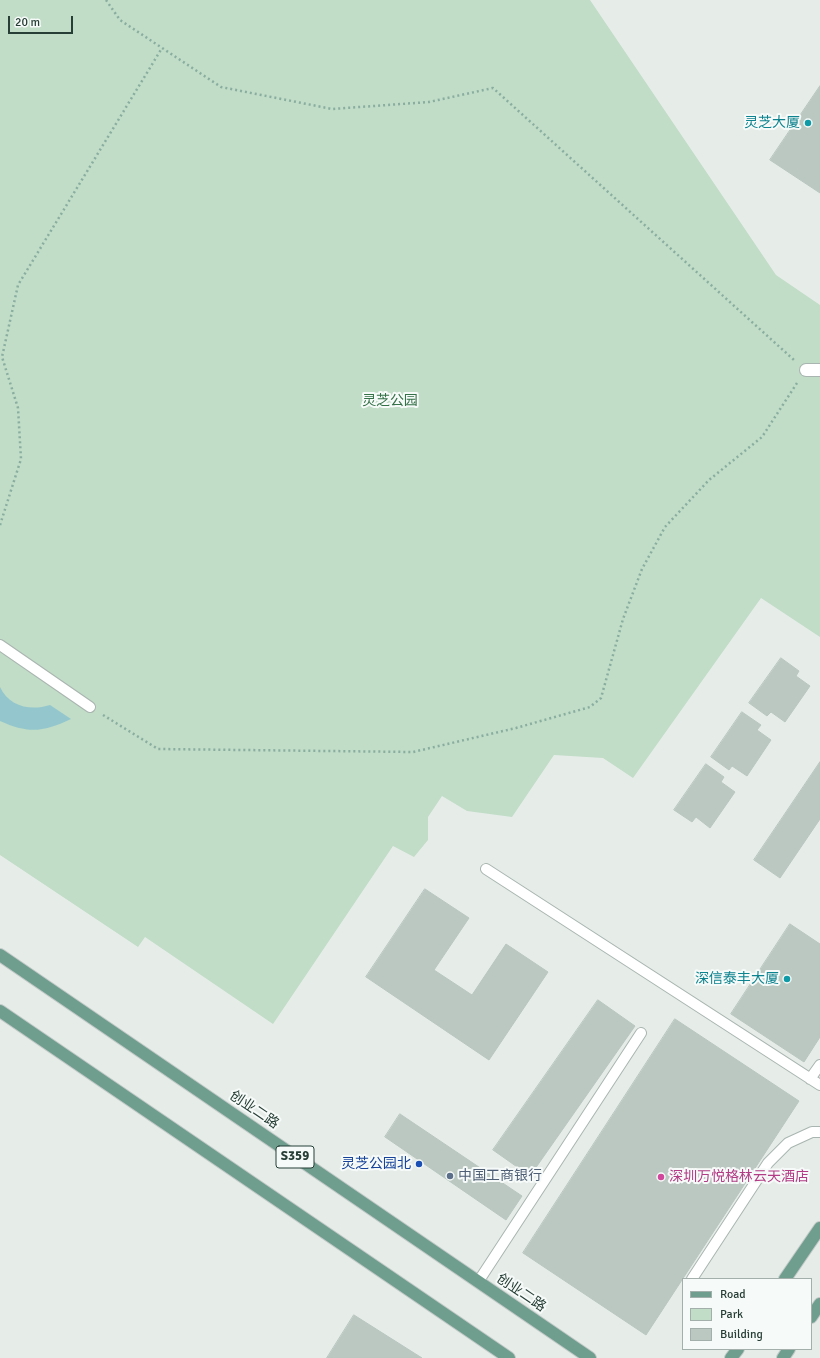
<!DOCTYPE html>
<html>
<head>
<meta charset="utf-8">
<style>
	body { margin:0 }
	#map { position:relative; width:820px; height:1358px; overflow:hidden; background:#e6ede9; font-family:Signika,sans-serif }
	canvas { display:block }
	.legend { position:absolute; left:682px; top:1278px; width:130px; height:72px; box-sizing:border-box; background:#f6faf8; border:1px solid #a3afaa; margin:0; padding:5px 7px; list-style:none; font-size:12px; color:#263e36 }
	.legend li { display:flex; align-items:center; gap:8px; height:20px }
	.legend b { width:20px; border:1px solid #a3afaa }
	.scale { position:absolute; left:8px; top:16px; width:65px; height:18px; box-sizing:border-box; border:2px solid #263e36; border-top:0; padding-left:5px; font-size:12px; line-height:14px; white-space:nowrap; color:#263e36; -webkit-text-stroke:3px #f6faf8; paint-order:stroke }
</style>
</head>
<body>
<div id="map">
<canvas width="820" height="1358"></canvas>
<ul class="legend">
<li><b style="height:5px;background:#6f9e8f"></b>Road</li>
<li><b style="height:11px;background:#c1dcc7"></b>Park</li>
<li><b style="height:11px;background:#bbc8c2"></b>Building</li>
</ul>
<div class="scale">20 m</div>
</div>
<script>
const c = document.querySelector('canvas').getContext('2d');
c.lineJoin = 'round';
function fillPath(path, color) {
  c.fillStyle = color;
  c.fill(path, 'evenodd');
}
function stroke(path, color, width, dash) {
  c.strokeStyle = color;
  c.lineWidth = width;
  c.lineCap = dash ? 'butt' : 'round';
  c.setLineDash(dash || []);
  c.stroke(path);
}
function write(font, color, halo, rows, align = 'center') {
  c.font = font + ' Signika,"Noto Sans SC",sans-serif';
  c.lineWidth = 4;
  c.setLineDash([]);
  c.textBaseline = 'middle';
  c.strokeStyle = halo;
  c.fillStyle = color;
  for (const [text, x, y, turn = 0] of rows) {
    c.save();
    c.translate(x, y);
    c.rotate((+turn || 0) * Math.PI / 180);
    c.textAlign = isNaN(turn) ? turn : align;
    if (halo) c.strokeText(text, 0, 0);
    c.fillText(text, 0, 0);
    c.restore();
  }
}
fillPath(new Path2D(`
	M0 0H590L776 275 820 305V637L761 598 633 778 603 758 554 755 512 817 467 811 442 796 428 817V840L414 857 393 846 273 1024 145 937 138 947 0 855Z`), '#c1dcc7');
fillPath(new Path2D(`
	M0 687C9 707 31 711 50 705L71 719C43 732 29 734 0 721Z`), '#93c7cd');
const building = new Path2D(`
	M820 86V193L770 160Z
	M781 658 799 671 796 676 810 686 785 722 771 712 767 716 749 703Z
	M742 712 761 725 757 730 771 740 747 776 732 766 729 770 711 757Z
	M820 762V819L780 878 754 860Z
	M706 764 724 777 721 782 735 792 710 828 696 817 692 822 674 810Z
	M425 889 469 918 434 970 472 995 506 944 548 972 489 1060 366 977Z
	M790 924 820 944V1037L804 1062 731 1014Z
	M598 1000 635 1026 530 1176 493 1150Z
	M675 1019 799 1101 646 1335 523 1253Z
	M400 1114 522 1196 506 1220 385 1137Z
	M354 1315 422 1358H327Z`);
fillPath(building, '#bbc8c2');
stroke(building, '#b9c6c0', 1);
const lane = new Path2D(`
	M0 645 90 707
	M486 869 820 1085
	M810 1079 820 1065
	M692 1279 768 1163 788 1143 812 1132H820
	M478 1282 641 1033`);
const street = new Path2D(`
	M806 370H820`);
const primary = new Path2D(`
	M0 955 590 1358
	M0 1011 509 1358
	M785 1279 820 1228
	M811 1317 820 1304
	M731 1358 738 1349
	M783 1358 789 1349`);
stroke(lane, '#a9b5b0', 12);
stroke(street, '#a9b5b0', 14);
stroke(primary, '#c2c9c7', 14);
stroke(new Path2D(`
	M106 0 120 20 221 87 332 109 429 102 493 88 794 360
	M0 525 21 459 18 408 2 357 18 285 162 48
	M103 715 158 749 413 752 516 728 590 707 601 698 623 619 642 569 665 527 709 480 762 437 797 383`), '#89aea0', 2.5, [2, 3]);
stroke(lane, '#fff', 10);
stroke(street, '#fff', 12);
stroke(primary, '#6f9e8f', 12);
for (const [x, y, r, color] of [
	[808,123,4,"#0f9aa8"],
	[787,979,4,"#0f9aa8"],
	[419,1164,4,"#1a4fb4"],
	[450,1176,4,"#5c6f8a"],
	[661,1177,4,"#d1479c"]
]) {
  const dot = new Path2D();
  dot.arc(x, y, r, 0, 2 * Math.PI);
  c.fillStyle = color;
  c.fill(dot);
  stroke(dot, '#f6faf8', 1.5);
}
for (const [x, y, w] of [
	[295,1157,38]
]) {
  const box = new Path2D();
  box.roundRect(x - w / 2, y - 11, w, 22, 3);
  c.fillStyle = '#f6faf8';
  c.fill(box);
  stroke(box, '#263e36', 1);
}
write('bold 13px', '#263e36', null, [
	["S359",295,1157]
]);
write('14px', '#0d838f', '#f6faf8', [
	["灵芝大厦",800,123],
	["深信泰丰大厦",779,979]
], 'right');
write('14px', '#347148', '#f6faf8', [
	["灵芝公园",390,401]
]);
write('14px', '#263e36', '#f6faf8', [
	["创业二路",254,1110,34],
	["创业二路",521,1293,34]
]);
write('14px', '#164399', '#f6faf8', [
	["灵芝公园北",411,1164]
], 'right');
write('14px', '#4e5e75', '#f6faf8', [
	["中国工商银行",458,1176]
], 'left');
write('14px', '#b23c85', '#f6faf8', [
	["深圳万悦格林云天酒店",669,1177]
], 'left');
</script>
</body>
</html>
